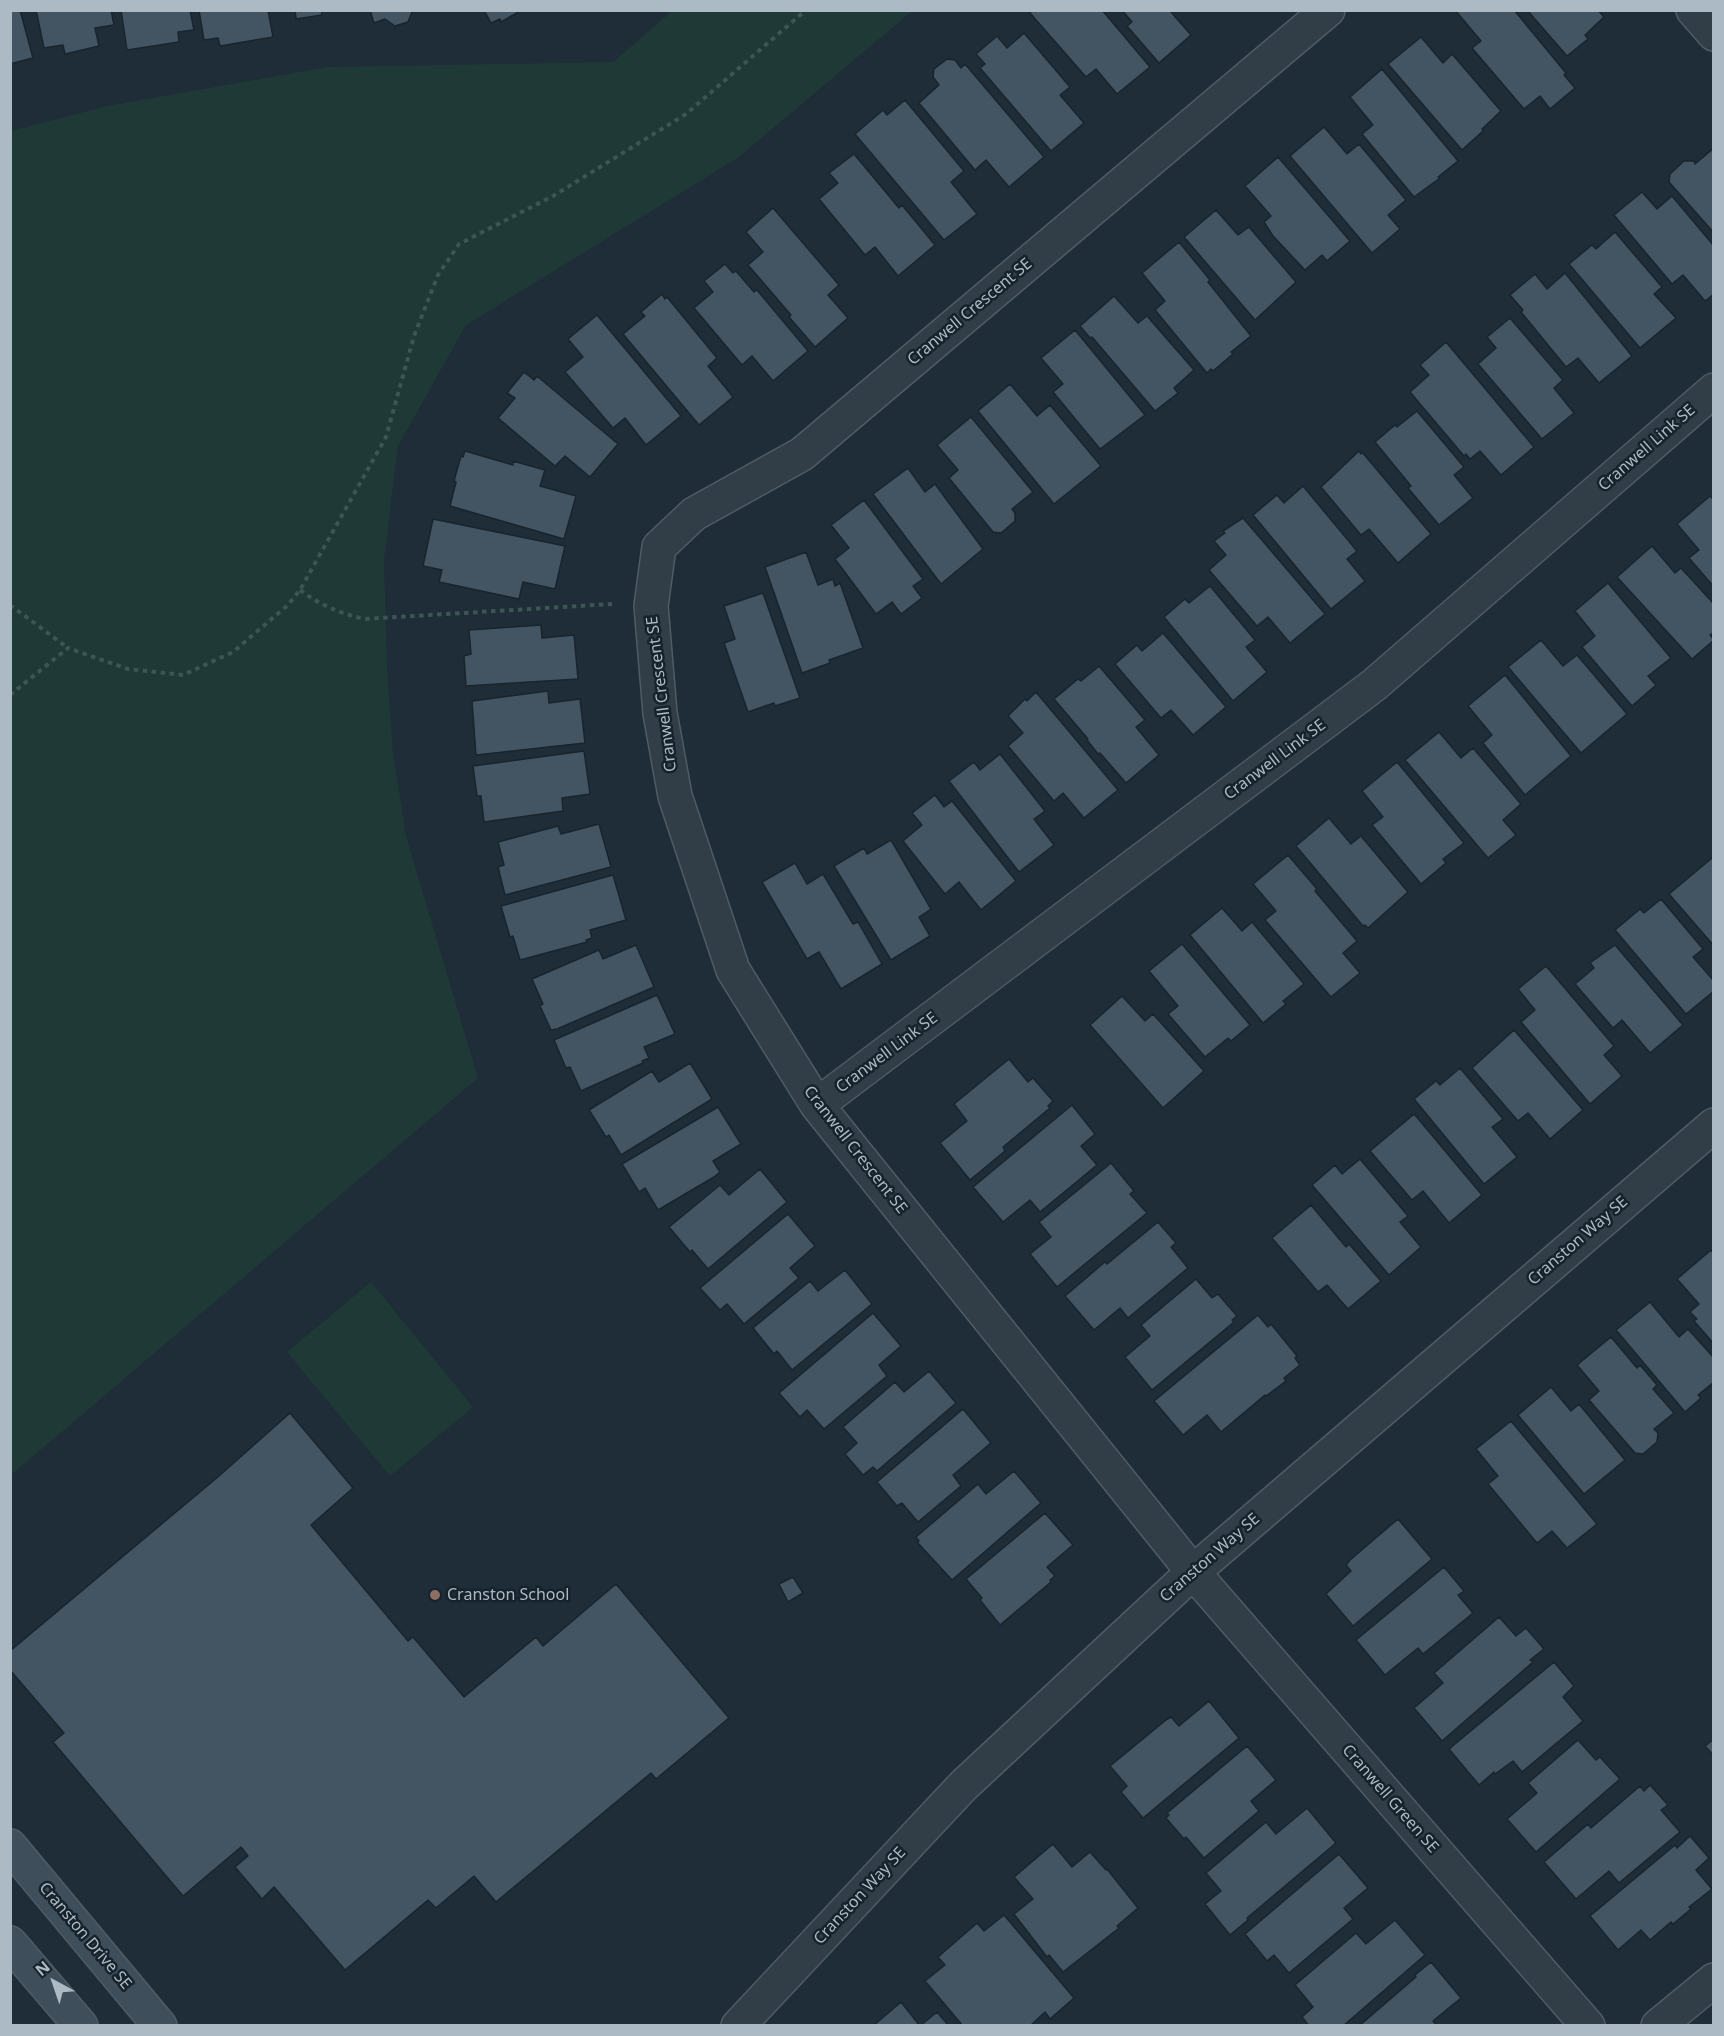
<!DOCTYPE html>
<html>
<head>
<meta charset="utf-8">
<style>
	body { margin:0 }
	#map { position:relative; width:1724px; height:2036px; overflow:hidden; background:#1e2d37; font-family:"Noto Sans",sans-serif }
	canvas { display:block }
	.frame { position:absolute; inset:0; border:12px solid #abbac5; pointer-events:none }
	.north { position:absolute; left:24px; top:1952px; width:60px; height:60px; -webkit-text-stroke:4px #17232c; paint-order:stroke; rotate:320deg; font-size:16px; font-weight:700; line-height:24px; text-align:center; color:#abbac5 }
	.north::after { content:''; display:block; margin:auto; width:21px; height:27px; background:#abbac5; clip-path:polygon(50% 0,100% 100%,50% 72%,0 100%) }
</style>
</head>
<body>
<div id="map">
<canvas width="1724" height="2036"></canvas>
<div class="frame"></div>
<div class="north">N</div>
</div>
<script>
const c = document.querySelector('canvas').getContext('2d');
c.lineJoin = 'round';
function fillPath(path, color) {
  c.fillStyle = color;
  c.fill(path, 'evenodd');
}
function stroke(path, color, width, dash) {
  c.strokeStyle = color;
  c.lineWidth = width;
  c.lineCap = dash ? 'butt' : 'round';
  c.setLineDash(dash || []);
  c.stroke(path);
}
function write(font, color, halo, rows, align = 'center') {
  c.font = font + ' "Noto Sans",sans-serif';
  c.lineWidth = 5;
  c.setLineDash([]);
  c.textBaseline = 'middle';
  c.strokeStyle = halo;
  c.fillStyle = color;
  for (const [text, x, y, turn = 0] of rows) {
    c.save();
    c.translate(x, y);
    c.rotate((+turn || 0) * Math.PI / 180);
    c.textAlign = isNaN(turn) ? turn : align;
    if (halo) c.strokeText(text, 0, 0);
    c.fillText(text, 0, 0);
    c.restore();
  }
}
fillPath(new Path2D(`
	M672 11H912L739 157 466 325 398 446 384 560 387 669 393 754 406 836 478 1078 11 1475V131L107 106 328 67 613 62Z
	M371 1282 473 1407 390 1476 287 1352Z`), '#1f3937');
const building = new Path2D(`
	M10 10H20L33 58 10 64Z
	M36 10H111L114 25 95 28 99 46 65 54 63 45 44 48Z
	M121 10H190L194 30 178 32 179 42 127 50Z
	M199 10H268L273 37 220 46 218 38 204 40Z
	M295 10H321L322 15 296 19Z
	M370 10H417L412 12 408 22 395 26 385 19 374 23Z
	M484 10H522L501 22 500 19 491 23Z
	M1033 10H1102L1150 67 1117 94 1096 69 1086 77 1030 13Z
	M1122 10H1172L1171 12 1191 35 1159 63 1127 26 1132 22Z
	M1455 10H1514L1566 73 1564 75 1575 88 1550 109 1540 96 1524 109 1472 48 1481 41Z
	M1527 10H1598L1604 17 1585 35 1588 39 1567 56Z
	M1024 33 1070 87 1060 95 1084 123 1051 151 980 68 985 64 976 54 997 36 1007 48Z
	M1421 37 1443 63 1452 54 1501 111 1482 129 1483 131 1462 150 1388 64Z
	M947 59 955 60 961 68 965 64 1044 157 1009 187 986 160 975 170 919 103 939 85 933 77 934 69Z
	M1382 69 1458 161 1438 177 1440 178 1414 197 1362 134 1373 125 1350 97Z
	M905 100 964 171 951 182 977 214 944 240 855 134 883 110 887 115Z
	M1324 127 1347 154 1359 144 1406 200 1388 215 1400 229 1372 253 1290 156Z
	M1714 148V233L1669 182 1670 174 1684 161H1694L1695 164Z
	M854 154 899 208 902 205 935 245 898 276 875 247 865 255 819 199 838 183 829 173Z
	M1278 157 1350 241 1327 261 1322 255 1305 270 1273 236 1264 222 1271 216 1245 186Z
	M1642 192 1657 209 1672 196 1714 246V294L1705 301 1683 275 1672 284 1614 215Z
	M773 208 839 285 828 295 848 318 815 347 789 317 791 315 748 265 763 252 746 232Z
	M1216 210 1238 235 1249 227 1296 282 1255 320 1184 237Z
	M1615 232 1662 287 1654 294 1676 318 1640 348 1569 264 1592 245 1596 249Z
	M1179 242 1210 280 1208 282 1251 336 1231 352 1233 354 1213 371 1211 369 1207 373 1155 310 1165 301 1142 273Z
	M725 264 733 273 736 271 754 292 757 290 808 351 773 381 752 356 742 365 694 308 713 292 704 281Z
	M1565 273 1632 356 1599 383 1578 358 1566 367 1521 312 1523 310 1510 295 1535 274 1547 289Z
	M662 294 665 299 667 297 717 358 708 366 733 397 699 425 623 334 645 316 641 312Z
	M1114 296 1138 323 1147 316 1194 370 1174 388 1178 393 1155 411 1092 337 1090 338 1080 326Z
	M597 315 681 416 646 445 625 418 613 428 565 372 583 357 568 339Z
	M1510 318 1563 380 1554 388 1574 413 1542 439 1478 364 1496 348 1487 337Z
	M1075 330 1145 415 1100 449 1053 392 1063 384 1041 358Z
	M1446 342 1534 447 1501 475 1480 451 1470 459 1466 454 1464 456 1410 392 1429 375 1420 365Z
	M524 372 534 380 537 376 618 444 590 477 565 456 555 466 498 418 515 398 507 393Z
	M1010 384 1037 416 1050 405 1101 466 1054 504 978 411Z
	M1417 411 1464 467 1454 475 1473 498 1439 525 1408 488 1411 486 1375 442 1395 425 1397 427Z
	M971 417 1033 492 1012 509 1015 513V521L1001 533 993 532 949 478 958 470 937 445Z
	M465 451 513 465V461L545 470 540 486 576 496 564 539 450 506 456 482 454 481 461 456 463 457Z
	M1359 451 1361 454 1362 452 1431 534 1398 563 1369 529 1361 535 1321 487Z
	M908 468 925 492 935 484 983 549 941 584 873 494Z
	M1303 486 1357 551 1347 559 1365 581 1331 609 1253 515 1277 495 1284 503Z
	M1710 496 1714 500V587L1689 558 1699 550 1677 524Z
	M864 500 923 579 913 586 922 598 901 614 892 602 876 614 835 559 849 548 831 525Z
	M1243 518 1325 614 1290 643 1268 617 1257 626 1209 570 1226 555 1214 541 1225 533 1223 531Z
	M433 519 565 546 555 589 523 582 519 599 439 582 442 570 423 566Z
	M1652 546 1675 573 1681 568 1714 604V632L1710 635 1714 640 1692 659 1617 577Z
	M806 552 818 585 833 579 835 586 840 583 863 648 829 660 830 663 802 673 765 567Z
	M1608 583 1671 658 1648 676 1656 685 1632 706 1582 647 1595 636 1575 611Z
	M1210 586 1255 640 1246 647 1267 672 1233 701 1164 617 1185 599 1189 603Z
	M763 593 800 698 775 706 774 703 748 712 724 643 735 639 724 606Z
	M541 625 542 638 574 635 578 679 466 686 464 656 471 654 469 630Z
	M1163 633 1226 707 1193 735 1171 710 1161 718 1115 664 1137 645 1142 651Z
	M1541 640 1563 666 1577 655 1627 714 1581 753 1508 667Z
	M1099 666 1145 720 1136 727 1159 755 1126 783 1100 753 1098 754 1087 740 1088 739 1054 699 1078 679 1081 681Z
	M1505 675 1571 756 1525 795 1483 743 1492 735 1468 706Z
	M548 691 549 703 580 699 585 743 476 755 472 701Z
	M1036 692 1118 790 1084 818 1063 793 1054 801 1008 746 1023 733 1008 716 1025 699 1027 701Z
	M1439 732 1461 758 1473 748 1521 804 1503 820 1516 835 1488 858 1405 760Z
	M584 751 590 794 562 798 563 811 484 822 481 796H477L473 766Z
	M1000 754 1045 811 1034 819 1054 845 1019 872 949 781 974 762 980 770Z
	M1397 762 1464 843 1443 859 1446 863 1421 884 1372 825 1383 817 1362 791Z
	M935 795 944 807 952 801 1016 881 981 910 959 882 945 894 903 841 922 825 912 813Z
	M1329 818 1351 844 1361 836 1408 892 1368 928 1365 925 1363 926 1296 846Z
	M599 824 611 867 505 895 498 867 504 865 498 842 558 826 561 834Z
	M891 840 931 909 919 917 930 936 891 960 834 866 864 848 867 854Z
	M1288 855 1317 889 1315 891 1357 941 1343 953 1360 973 1331 997 1265 920 1276 911 1253 884Z
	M1712 858 1714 860V946L1669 894Z
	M795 863 807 884 823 874 853 924 858 922 882 964 841 989 819 952 807 959 762 882Z
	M613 875 626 920 590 930 592 938 586 940 587 942 520 960 513 936 510 937 501 906Z
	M1661 899 1703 949 1693 957 1714 981V991L1686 1014 1615 930 1640 909 1644 913Z
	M1222 908 1242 931 1252 922 1304 984 1283 1001 1286 1004 1263 1023 1190 935Z
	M1182 944 1250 1025 1231 1041 1228 1038 1205 1057 1168 1014 1178 1006 1149 971Z
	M636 945 654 987 557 1029 551 1030 540 1006 543 1004 532 979 599 950 603 959Z
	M1615 945 1683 1025 1650 1053 1622 1020 1613 1028 1575 984 1594 968 1590 963Z
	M1546 966 1614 1046 1604 1055 1622 1076 1590 1104 1521 1022 1535 1010 1518 989Z
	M657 995 675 1034 644 1047 649 1058 642 1061 643 1063 581 1091 570 1067 566 1068 554 1040Z
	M1122 996 1145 1021 1153 1014 1204 1071 1163 1108 1090 1025Z
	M1514 1030 1583 1110 1550 1139 1528 1113 1518 1121 1472 1068Z
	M1009 1059 1028 1082 1033 1078 1053 1101 1048 1106 1050 1108 1003 1147 1005 1151 970 1180 940 1143 967 1121 954 1104Z
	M690 1063 712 1099 621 1155 609 1135 606 1137 589 1110 652 1071 659 1082Z
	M1460 1068 1503 1119 1492 1127 1517 1157 1484 1184 1414 1099 1436 1081 1440 1085Z
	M1072 1105 1095 1134 1081 1146 1097 1165 1040 1212 1030 1200 1003 1222 973 1187Z
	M718 1107 741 1144 713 1161 720 1172 714 1177 658 1210 645 1188 639 1192 622 1164Z
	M1413 1115H1415L1482 1195 1449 1223 1423 1191 1412 1200 1370 1151Z
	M1360 1159 1408 1216 1400 1222 1421 1247 1389 1275 1312 1185 1335 1165 1342 1174Z
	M1111 1163 1134 1191 1130 1194 1147 1213 1057 1287 1030 1254 1051 1237 1039 1222Z
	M760 1169 787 1202 708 1269 692 1250 690 1252 669 1227 720 1185 729 1195Z
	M1311 1205 1346 1247 1349 1244 1381 1281 1348 1309 1327 1285 1318 1292 1272 1238Z
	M788 1214 815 1246 790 1268 799 1278 744 1324 727 1304 720 1310 700 1288Z
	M1158 1222 1176 1243 1171 1247 1188 1268 1128 1318 1120 1308 1094 1330 1065 1296 1105 1262 1107 1264Z
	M1711 1250 1714 1254V1344L1694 1321 1697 1319 1690 1312 1699 1304 1677 1279Z
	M845 1270 872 1304 792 1370 777 1351 774 1354 753 1328 810 1281 818 1291Z
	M1196 1279 1212 1298 1218 1294 1237 1316 1232 1320 1234 1322 1152 1390 1125 1357 1150 1336 1141 1325Z
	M1650 1302 1679 1337 1688 1329 1714 1358V1382L1698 1395 1701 1398 1685 1412 1616 1330Z
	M873 1313 901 1346 879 1365 887 1376 824 1429 807 1410 800 1417 779 1393Z
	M1258 1315 1268 1327 1271 1324 1297 1356 1295 1358 1300 1365 1284 1378 1286 1381 1266 1396 1265 1395 1221 1432 1207 1415 1183 1435 1154 1401Z
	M1611 1337 1637 1368 1640 1365 1657 1385 1653 1389 1674 1413 1654 1429 1658 1433 1657 1442 1643 1454 1635 1453 1589 1400 1599 1391 1577 1365Z
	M929 1371 956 1403 877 1471 873 1467 863 1475 845 1454 857 1443 843 1427 895 1382 904 1392Z
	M1551 1387 1571 1411 1579 1404 1625 1460 1584 1494 1518 1415Z
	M963 1409 991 1443 953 1475 961 1486 918 1522 902 1503 897 1506 877 1482Z
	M290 1413 353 1488 311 1525 408 1641 413 1637 464 1697 536 1637 543 1646 616 1584 729 1718 656 1779 651 1773 496 1902 474 1876 436 1908 428 1900 345 1970 274 1887 262 1899 235 1867 248 1856 241 1847 183 1896 53 1742 64 1733 10 1670V1651L219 1476Z
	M1511 1421 1597 1524 1567 1548 1552 1531 1537 1543 1488 1484 1498 1476 1476 1449Z
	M1014 1471 1041 1503 952 1580 917 1542 919 1541 916 1537 978 1484 986 1494Z
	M1045 1513 1073 1545 1047 1567 1055 1576 1050 1580 1051 1582 1000 1625 980 1600 982 1598 966 1579Z
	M1398 1519 1432 1559 1353 1626 1326 1594 1351 1571 1346 1565 1350 1560Z
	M1444 1567 1464 1591 1458 1595 1473 1613 1423 1654 1418 1648 1385 1675 1356 1640Z
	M793 1577 803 1593 788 1602 779 1584Z
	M1499 1617 1516 1636 1526 1628 1544 1649 1530 1660 1533 1662 1442 1741 1414 1708 1443 1683 1434 1673Z
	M1554 1662 1574 1686 1563 1697 1583 1721 1522 1772 1513 1761 1495 1774 1494 1772 1479 1785 1449 1749Z
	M1209 1701 1239 1738 1143 1818 1121 1792 1127 1786 1110 1766 1166 1720 1171 1717 1179 1726Z
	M1714 1739V1756L1705 1746Z
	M1578 1740 1596 1760 1600 1757 1620 1779 1536 1852 1507 1819 1537 1793 1528 1783Z
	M1247 1746 1276 1780 1251 1801 1259 1811 1204 1858 1186 1837 1184 1839 1166 1818 1169 1815 1167 1813Z
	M1650 1785 1668 1805 1661 1810 1680 1832 1619 1883 1609 1871 1576 1899 1544 1862 1588 1824 1591 1828 1640 1786 1644 1791Z
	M1307 1808 1336 1843 1247 1918 1248 1920 1230 1935 1205 1904 1221 1891 1206 1873 1266 1822 1276 1834Z
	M1690 1836 1709 1858 1696 1870 1712 1889 1689 1907 1691 1909 1673 1924 1671 1922 1650 1940 1641 1930 1618 1950 1590 1916 1675 1845 1677 1848Z
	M1053 1844 1072 1867 1090 1852 1106 1870 1107 1869 1138 1908 1117 1926 1119 1928 1063 1972 1049 1955 1047 1957 1014 1914 1033 1899 1014 1877Z
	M1339 1854 1368 1888 1344 1908 1353 1919 1289 1973 1274 1955 1267 1961 1245 1934Z
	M1004 1915 1074 1998 1050 2019 1045 2012 1030 2026H963L925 1981 945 1965 938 1957 977 1923 984 1931Z
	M1395 1920 1425 1955 1343 2026H1309L1302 2017 1313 2007 1295 1985 1356 1933 1366 1944Z
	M1431 1962 1461 1998 1433 2021 1437 2026H1359L1416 1977 1415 1975Z
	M901 2002 920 2026H873Z
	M937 2012 949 2026H920Z`);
fillPath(building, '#435562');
stroke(building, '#19252e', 1.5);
const street = new Path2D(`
	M1328 10 802 454 694 514 659 547 651 606 660 713 675 796 733 970 817 1105 1193 1572 1588 2026
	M1693 10 1714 34
	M817 1105 1374 685 1714 390
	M738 2026 963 1786 1193 1572 1714 1125
	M1658 2026 1714 1980`);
const secondary = new Path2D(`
	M10 1846 160 2026
	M10 1943 81 2026`);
stroke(street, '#4f5c66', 36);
stroke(secondary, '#4f5c66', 36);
stroke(new Path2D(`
	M300 590C320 605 339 613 364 619L612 604
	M10 605 68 648
	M10 695 68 648 128 669 183 675 233 652 288 605 300 590 386 437 414 336 438 275 459 244 553 196 686 114 806 10`), '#3d5554', 4, [4.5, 4.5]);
stroke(street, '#313e48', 33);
stroke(secondary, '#3f4e5b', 33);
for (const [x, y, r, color] of [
	[435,1595,6,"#8d6e63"]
]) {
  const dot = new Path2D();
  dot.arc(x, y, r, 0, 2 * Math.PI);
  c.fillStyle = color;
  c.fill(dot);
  stroke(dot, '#17232c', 2);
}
write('16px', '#abbac5', '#17232c', [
	["Cranwell Crescent SE",970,312,-40],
	["Cranwell Link SE",1647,448,-41],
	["Cranwell Crescent SE",662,694,-97],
	["Cranwell Link SE",1275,760,-37],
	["Cranwell Link SE",887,1053,-37],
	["Cranwell Crescent SE",855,1150,52],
	["Cranston Way SE",1578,1241,-41],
	["Cranston Way SE",1210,1558,-41],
	["Cranwell Green SE",1390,1799,49],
	["Cranston Way SE",860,1896,-47],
	["Cranston Drive SE",85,1936,50]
]);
write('16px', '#abbac5', '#17232c', [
	["Cranston School",447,1595]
], 'left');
</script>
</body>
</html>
